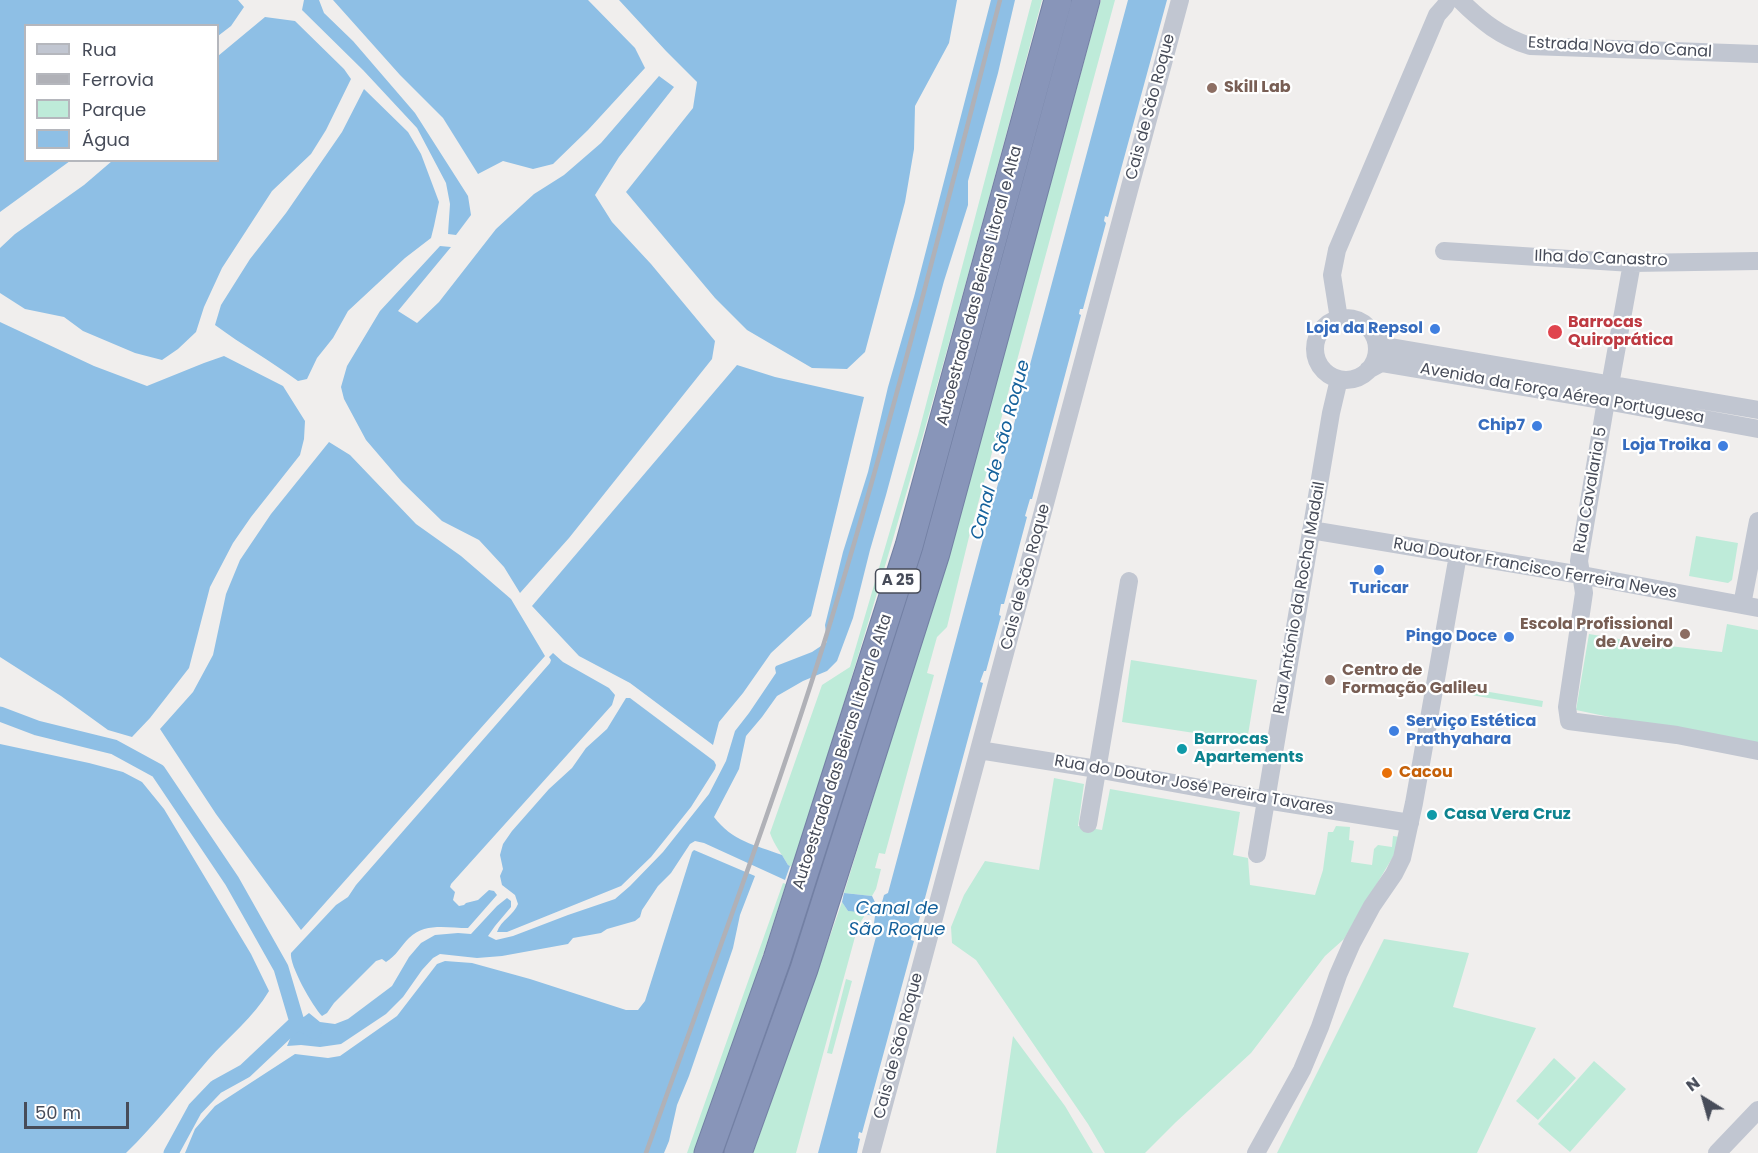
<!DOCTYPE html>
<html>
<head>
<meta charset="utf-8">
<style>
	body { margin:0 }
	#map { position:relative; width:1758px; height:1153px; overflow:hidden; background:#f0eeed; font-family:Poppins,sans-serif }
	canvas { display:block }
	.legend { position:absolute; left:24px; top:24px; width:195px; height:138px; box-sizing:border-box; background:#fff; border:2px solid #b5b7bd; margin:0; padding:8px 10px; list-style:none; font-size:18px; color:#474c59 }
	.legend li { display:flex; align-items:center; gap:12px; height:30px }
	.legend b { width:30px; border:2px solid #b5b7bd }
	.north { position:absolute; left:1674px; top:1069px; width:60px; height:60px; -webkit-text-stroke:4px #fff; paint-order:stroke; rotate:323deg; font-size:16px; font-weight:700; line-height:24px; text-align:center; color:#474c59 }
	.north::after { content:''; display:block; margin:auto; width:21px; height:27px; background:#474c59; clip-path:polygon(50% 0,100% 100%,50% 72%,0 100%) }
	.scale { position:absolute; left:24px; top:1102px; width:105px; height:27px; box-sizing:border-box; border:3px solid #474c59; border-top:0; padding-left:8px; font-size:18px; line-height:21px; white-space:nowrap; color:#474c59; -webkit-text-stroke:4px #fff; paint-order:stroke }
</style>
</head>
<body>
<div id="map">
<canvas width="1758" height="1153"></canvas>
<ul class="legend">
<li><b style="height:8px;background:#c1c6d1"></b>Rua</li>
<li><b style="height:8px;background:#b0b1b7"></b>Ferrovia</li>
<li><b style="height:16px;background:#beebd9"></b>Parque</li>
<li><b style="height:16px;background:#8ebfe5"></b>Água</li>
</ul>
<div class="north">N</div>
<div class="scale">50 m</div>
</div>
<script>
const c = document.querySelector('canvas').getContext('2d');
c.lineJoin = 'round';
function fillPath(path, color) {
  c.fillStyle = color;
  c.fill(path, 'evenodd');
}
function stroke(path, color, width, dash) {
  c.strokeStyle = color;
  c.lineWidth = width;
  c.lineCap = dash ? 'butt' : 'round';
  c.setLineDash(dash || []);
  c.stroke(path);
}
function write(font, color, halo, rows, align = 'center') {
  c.font = font + ' Poppins,sans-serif';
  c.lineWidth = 4.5;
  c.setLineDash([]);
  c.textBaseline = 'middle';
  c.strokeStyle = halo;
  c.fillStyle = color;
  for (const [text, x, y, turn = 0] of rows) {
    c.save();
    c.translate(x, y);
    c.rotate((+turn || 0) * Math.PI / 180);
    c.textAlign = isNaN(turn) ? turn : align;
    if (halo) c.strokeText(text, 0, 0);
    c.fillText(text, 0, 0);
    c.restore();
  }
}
fillPath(new Path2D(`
	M1032 0H1042C965 291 885 581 792 867L788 865C782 854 774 845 770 833L822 685 850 667 918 435Z
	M1101 0H1115L969 537 947 627 937 637 927 673 934 675 885 854 879 853 875 868 881 869 876 889 872 896 844 893 929 616 986 419Z
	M1696 536 1738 543 1732 580 1728 583 1689 576Z
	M1727 624 1758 630V748L1576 710 1589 634 1643 643 1722 652Z
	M1131 660 1257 680 1247 741 1122 722Z
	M1460 687 1543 701 1542 707 1459 693Z
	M1054 778 1084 784 1078 826 1102 830 1110 789 1240 812 1233 855 1248 858 1250 885 1315 895 1323 870 1328 832H1333L1336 826 1350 827 1349 840 1354 841 1351 862 1372 865 1374 849 1378 845 1392 847 1393 836 1400 837 1397 850 1344 939 1325 956 1251 1053 1176 1122 1145 1153H1105L1088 1124 976 960 952 943 951 927 964 895 985 861 1039 870Z
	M783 883 786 884 742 1019 699 1139 694 1153H687Z
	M811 889 818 892 728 1153H720Z
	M842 902 848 911H856L865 915 858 926 796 1153H753Z
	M1384 939 1469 953 1453 1007 1536 1028 1477 1153H1277Z
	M846 979 852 981 832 1054 827 1053Z
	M1013 1036 1065 1106 1093 1153H996Z
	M1554 1058 1576 1078 1538 1120 1516 1101Z
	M1594 1061 1626 1089 1570 1152 1538 1124Z`), '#beebd9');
fillPath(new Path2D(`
	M0 0H238L244 7 231 26 218 36V26H26V160L70 161 0 212Z
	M304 0H319L324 13 353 41 415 113 468 196 471 215 456 235 448 234 450 204 446 183 417 128 363 70 302 10Z
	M333 0H588L635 48 645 68 588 130 553 164 533 169 503 161 478 174 443 118 400 75Z
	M619 0H957L949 43 915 106 914 149 905 202 865 352 847 369 812 368 747 330 715 298 626 192 693 108 697 82 666 51Z
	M991 0H1015L998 73 968 181V205L944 281 886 495 870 550 853 618 837 661 827 671 803 681 777 696 762 717 746 736 739 769 714 817C732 841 755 845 782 855L788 865 790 866 785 880 704 843 695 841 690 844 671 873 658 886 642 910 640 917 635 921 607 929 601 933 573 938 568 944 502 956 477 958 440 954 433 958 422 970 403 997 386 1014 341 1044 320 1047 301 1045 287 1046 297 1022 309 1013 320 1022 335 1024 348 1019 392 986 409 957 421 943 435 935 458 933 471 934 497 906 507 898 511 901V907L495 926 488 936 496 940 513 936 568 915 615 899 630 886 663 852 709 794 726 761 735 731 749 713 776 673 775 668 776 666 812 652 827 642 825 625 843 552 868 472 888 387 914 297Z
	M1128 0H1167L1108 217 1105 216 1104 221 1106 223 1083 309H1080L1079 314 1081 315 1032 499H1030L1025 516 1027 517 1004 604H1001L999 615 1001 616 986 671H984L980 682 983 683 915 935H912L911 940 914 941 862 1133 859 1132 858 1138 860 1139 857 1153H818L877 933 873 930 875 916C865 915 858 911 848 911L842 902 844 893 872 896 875 902 881 906 884 895 888 893Z
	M265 17 295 21 344 69 351 79 326 130 311 154 272 191 222 268 204 307 196 332 178 349 162 360 135 353 83 331 64 317 25 309 0 293V248L15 234 84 185 112 161 218 160V56Z
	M659 76 674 87 619 157 595 195 612 222 651 264 715 341 712 359 569 538 520 593 504 567 479 540 442 521 402 482 366 440 344 399 341 387 347 366 380 311 440 246 451 247 398 311 417 323 439 302 496 229 534 194 564 175 601 143Z
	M364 89 408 132 421 154 439 202 434 226 431 238 405 258 348 311 333 338 317 358 307 379 298 381C271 361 242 345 215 325L221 305 250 259 286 213 342 132Z
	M0 322 94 366 147 386 204 363 224 356 283 386 305 421 304 439 300 455 251 517 233 543 210 587 189 668 150 718 132 737 108 730 61 696 0 657Z
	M737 365 775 377 864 397 811 616 771 653 743 693 719 722 713 745 630 683 579 656 532 606Z
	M329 442 350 455 416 524 461 556 511 599 545 656 301 930 216 814 160 729 193 692 213 655 226 594 240 560 271 514Z
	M553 653 563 662 609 688 615 695 612 705 451 884 450 887 455 892 453 900 459 906 464 905 466 903 478 900 489 890 494 891 497 895 468 928C448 928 425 922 409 938 401 946 396 956 386 962L382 959 376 961 334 1003 327 1013 322 1016C313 1007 289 965 291 953L336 905 348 897 356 885 550 663 551 660 549 657Z
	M626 698H630L714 761 716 765 715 769 691 807 651 857 621 886 507 932H497C501 920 514 915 518 904L515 895 502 885 500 876 503 869 500 855 503 844 512 831 549 789 572 768 586 748 607 729Z
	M0 744 89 763 123 772 142 782 164 809 251 954 269 991C254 1017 228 1037 208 1060 181 1091 156 1124 126 1153H0Z
	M694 850 755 876 740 915 733 948 689 1076 677 1105 669 1141 664 1153H185L195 1129 215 1106 295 1054 328 1058 340 1056 397 1016 437 964 445 961 472 963 530 979 626 1010H638L645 1001 692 852Z`), '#8ebfe5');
stroke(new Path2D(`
	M0 714 37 728 114 747 158 771 232 881 281 968 297 1022 314 1031
	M171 1153 195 1109 216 1087 245 1071 297 1022`), '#8ebfe5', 15);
const highway = new Path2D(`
	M708 1153 777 959 909 546 1058 0
	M738 1153 804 969 936 553 1086 0`);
stroke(highway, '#7380a4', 29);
stroke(new Path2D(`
	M1460 0C1481 21 1501 37 1530 46L1758 54
	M1444 251 1632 263 1758 261
	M1315 349a31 31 0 1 1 62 0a31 31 0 1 1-62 0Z
	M1339 319 1332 275 1337 250 1437 15 1445 6 1448 0
	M1374 336 1385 346 1758 410
	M1368 370 1381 363 1606 401 1758 429
	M1610 385 1632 263
	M1606 401 1579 561 1584 593 1567 707 1569 721 1677 735 1758 751
	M1311 530 1581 575 1758 608
	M1742 605 1758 521
	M979 750 1097 769 1266 800 1410 823
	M1088 824 1129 581
	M1257 854 1331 413 1339 379
	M871 1153 1180 0
	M1256 1153 1302 1070 1320 1027 1338 975 1352 943 1372 906 1394 874 1402 858 1414 803 1458 555
	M1717 1153 1758 1110`), '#c1c6d1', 18);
stroke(highway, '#8895b9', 27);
stroke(new Path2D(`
	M646 1153C706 984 770 815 824 643 890 431 944 215 1000 0`), '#b0b1b7', 4.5);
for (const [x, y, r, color] of [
	[1212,88,6,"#8d6e63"],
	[1435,329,6,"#3f7fe0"],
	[1555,332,8,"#e0444e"],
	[1537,426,6,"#3f7fe0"],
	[1723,446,6,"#3f7fe0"],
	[1379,570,6,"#3f7fe0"],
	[1685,634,6,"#8d6e63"],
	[1509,637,6,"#3f7fe0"],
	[1330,680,6,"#8d6e63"],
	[1394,731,6,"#3f7fe0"],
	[1182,749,6,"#0f9aa8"],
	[1387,773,6,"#e8710a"],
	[1432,815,6,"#0f9aa8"]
]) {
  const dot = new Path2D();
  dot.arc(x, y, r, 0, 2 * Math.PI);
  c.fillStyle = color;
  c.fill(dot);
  stroke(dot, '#fff', 2);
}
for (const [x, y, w] of [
	[898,581,45]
]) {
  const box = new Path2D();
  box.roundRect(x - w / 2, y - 12, w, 24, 4.5);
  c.fillStyle = '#fff';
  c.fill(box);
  stroke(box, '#474c59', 1.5);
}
write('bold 15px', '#474c59', null, [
	["A 25",898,581]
]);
write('16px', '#474c59', '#fff', [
	["Estrada Nova do Canal",1620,48,3],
	["Cais de São Roque",1151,107,-75],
	["Ilha do Canastro",1601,259,2],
	["Autoestrada das Beiras Litoral e Alta",980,286,-75],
	["Avenida da Força Aérea Portuguesa",1562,394,10],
	["Rua Cavalaria 5",1591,490,-80],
	["Rua Doutor Francisco Ferreira Neves",1535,569,10],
	["Cais de São Roque",1026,577,-75],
	["Rua António da Rocha Madail",1300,598,-80],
	["Autoestrada das Beiras Litoral e Alta",843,752,-72],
	["Rua do Doutor José Pereira Tavares",1194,786,10],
	["Cais de São Roque",899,1046,-75]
]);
write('bold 16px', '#785e54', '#fff', [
	["Skill Lab",1224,88],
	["Escola Profissional",1673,625,"right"],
	["de Aveiro",1673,643,"right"],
	["Centro de",1342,671],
	["Formação Galileu",1342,689]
], 'left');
write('bold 16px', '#be3a42', '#fff', [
	["Barrocas",1568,323],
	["Quiroprática",1568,341]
], 'left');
write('bold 16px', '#366cbe', '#fff', [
	["Loja da Repsol",1423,329],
	["Chip7",1525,426],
	["Loja Troika",1711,446],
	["Turicar",1379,589,"center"],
	["Pingo Doce",1497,637],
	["Serviço Estética",1406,722,"left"],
	["Prathyahara",1406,740,"left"]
], 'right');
write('bold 16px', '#0d838f', '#fff', [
	["Barrocas",1194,740],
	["Apartements",1194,758],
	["Casa Vera Cruz",1444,815]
], 'left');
write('bold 16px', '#c56008', '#fff', [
	["Cacou",1399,773]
], 'left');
write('italic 18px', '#16629c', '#fff', [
	["Canal de São Roque",1001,450,-75],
	["Canal de",897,909],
	["São Roque",897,930]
]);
</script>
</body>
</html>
